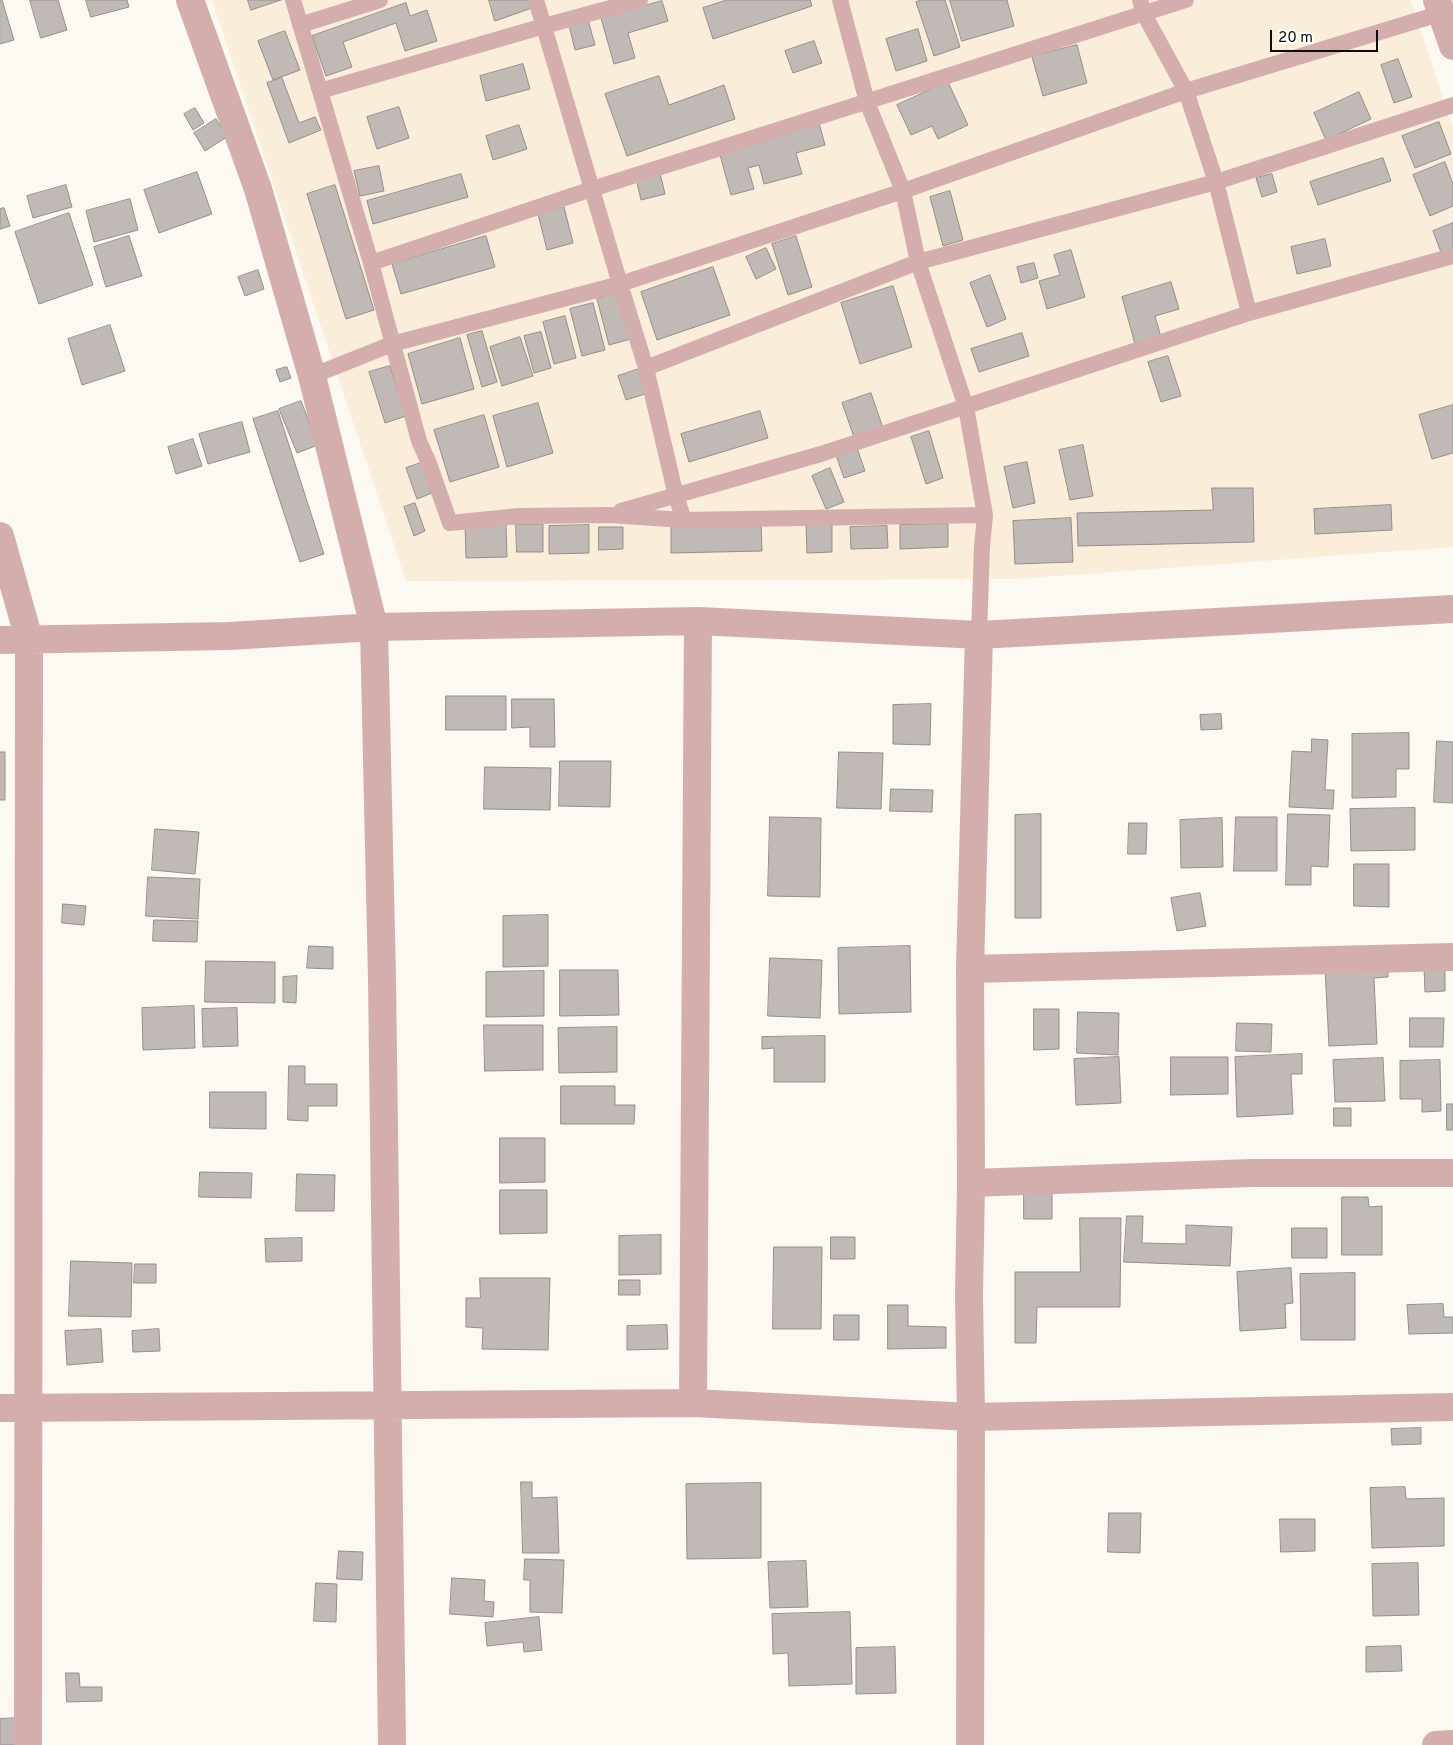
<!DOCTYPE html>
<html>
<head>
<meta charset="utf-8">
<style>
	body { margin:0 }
	#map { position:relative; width:1453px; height:1745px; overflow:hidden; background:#fcf8f2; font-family:Overpass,sans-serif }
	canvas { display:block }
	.scale { position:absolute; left:1270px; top:30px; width:108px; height:22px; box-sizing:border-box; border:2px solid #0e0d0b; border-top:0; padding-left:6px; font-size:15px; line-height:18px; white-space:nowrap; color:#0e0d0b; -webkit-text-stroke:4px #fff; paint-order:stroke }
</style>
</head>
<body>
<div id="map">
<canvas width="1453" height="1745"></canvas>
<div class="scale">20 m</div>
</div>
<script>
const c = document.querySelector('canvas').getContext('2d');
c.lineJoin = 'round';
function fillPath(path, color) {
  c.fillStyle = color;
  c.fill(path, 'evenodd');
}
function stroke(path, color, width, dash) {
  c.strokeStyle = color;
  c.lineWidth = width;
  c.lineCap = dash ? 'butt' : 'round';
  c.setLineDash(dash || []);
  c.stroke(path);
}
fillPath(new Path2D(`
	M212 0H1410L1453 127V547L1016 579 406 581Z`), '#faedd9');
const building = new Path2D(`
	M0 0H2L14 40 0 44Z
	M30 0H58L67 30 41 38Z
	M86 0H127L129 7 91 17Z
	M248 0H281L251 10Z
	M489 0H529L532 8 495 21Z
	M727 0H810L812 6 713 39 703 8Z
	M922 0H945L960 47 934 56 916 2Z
	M950 0H1007L1014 26 962 41Z
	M662 1 668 21 628 33 635 58 614 64 601 18Z
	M406 3 410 16 427 10 437 41 405 51 396 23 343 42 352 67 326 76 312 36Z
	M588 20 595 45 575 50 569 25Z
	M918 29 927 61 896 71 886 39Z
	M285 31 300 70 273 80 258 41Z
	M814 41 822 63 793 73 785 51Z
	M1077 45 1087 83 1043 96 1032 57Z
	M1398 59 1412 97 1394 103 1381 65Z
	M523 64 530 89 486 101 480 76Z
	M659 76 669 105 724 85 735 119 627 156 605 94Z
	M282 78 299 123 315 117 321 130 289 143 267 83Z
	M948 82 968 125 938 139 932 126 911 135 897 105Z
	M1359 92 1371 119 1326 140 1314 113Z
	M399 107 409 138 377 149 367 117Z
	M195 108 204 123 193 130 184 114Z
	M216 119 227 137 205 151 194 133Z
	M1439 122 1451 154 1415 168 1402 136Z
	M819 123 825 145 796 153 802 174 764 184 759 165 748 168 754 189 731 195 719 151Z
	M519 125 527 149 493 160 486 136Z
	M1383 158 1391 181 1318 205 1310 182Z
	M1445 162 1453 184V206L1430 216 1413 175Z
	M379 166 384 191 360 196 354 171Z
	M197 172 212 214 159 233 144 190Z
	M660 173 665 194 641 200 636 178Z
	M461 174 468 197 373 224 367 201Z
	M1272 174 1277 192 1262 197 1256 178Z
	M66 185 72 207 33 218 27 196Z
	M335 185 374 310 346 319 307 194Z
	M950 191 963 240 943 246 930 197Z
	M130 199 138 230 94 242 86 211Z
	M564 207 573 243 547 250 538 214Z
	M4 208 10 226 0 229V209Z
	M69 213 93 285 39 304 15 232Z
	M1453 223V251L1442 255 1433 231Z
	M129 236 142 276 106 287 94 247Z
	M486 236 495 267 401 294 392 264Z
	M796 236 812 287 788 295 772 244Z
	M1325 239 1331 266 1297 274 1291 247Z
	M766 248 776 269 756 279 746 257Z
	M1071 250 1085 297 1047 309 1039 281 1060 275 1054 255Z
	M1034 263 1038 278 1021 283 1017 267Z
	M713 267 730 315 657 340 641 292Z
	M258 270 264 289 245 296 238 277Z
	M990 275 1006 319 987 327 970 283Z
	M1171 282 1179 309 1155 316 1161 337 1135 344 1122 297Z
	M893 286 912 347 860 364 841 303Z
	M619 292 631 339 609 345 597 299Z
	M593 303 605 350 582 356 570 309Z
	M565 316 576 358 554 364 543 322Z
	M110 325 125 371 82 385 68 339Z
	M482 331 497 382 482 387 467 335Z
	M541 332 551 368 534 373 524 336Z
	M1022 333 1029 356 979 372 971 349Z
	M520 337 533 376 502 386 490 347Z
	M460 338 474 389 422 404 408 354Z
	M1168 356 1181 396 1161 402 1148 362Z
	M390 366 406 416 385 423 369 372Z
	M287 367 291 378 280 382 276 370Z
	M639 369 648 393 626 400 618 376Z
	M871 393 883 428 854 437 842 403Z
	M301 401 318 445 297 453 279 409Z
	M538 403 553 453 507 467 493 416Z
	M1453 405V453L1432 459 1419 415Z
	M278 411 324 554 300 562 253 419Z
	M760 411 768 438 689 462 681 434Z
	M484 415 499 467 450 482 434 430Z
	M242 422 250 452 208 464 199 434Z
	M929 431 943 478 926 484 911 437Z
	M193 439 202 466 176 474 168 447Z
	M1083 445 1093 496 1070 500 1059 450Z
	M857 448 865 471 844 478 836 455Z
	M1027 462 1035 503 1013 508 1004 467Z
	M421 463 432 493 417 499 406 468Z
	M830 468 844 502 826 509 812 476Z
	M1212 488H1253L1254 542 1078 546 1077 513 1213 510Z
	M415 503 425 531 414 536 404 507Z
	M1391 505 1392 530 1315 534 1314 509Z
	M1071 518 1073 562 1015 564 1013 521Z
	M761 523 762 551 671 553V525Z
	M506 524 507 557 466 558 465 525Z
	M516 524H543V552H517Z
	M832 524V552L807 553 806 525Z
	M948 524V547L900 549V525Z
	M589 525V553L549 554V526Z
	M887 526 888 548 851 549 850 527Z
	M599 527H623V549L599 550Z
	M446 696H506V730H446Z
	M512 699H554L555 747H530V727L512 728Z
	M931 704 930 745 893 744V705Z
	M1221 714 1222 729 1201 730 1200 715Z
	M1409 733V769H1396V797L1352 798V734Z
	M1312 739 1328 740 1325 790H1334L1333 809 1289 807 1292 751 1311 752Z
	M1437 741 1453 742V803L1434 802Z
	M0 752H5V800H0Z
	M839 752 883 753 881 809 837 808Z
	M560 761H611L610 807 559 806Z
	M485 767 551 768 550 810 484 809Z
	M891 789 933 790 932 812 890 811Z
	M1415 808V850L1351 851 1350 809Z
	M1041 814V918H1015V815Z
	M1288 814 1330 815 1328 867 1311 866V885H1286Z
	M770 817 821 818 820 897 768 896Z
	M1236 817H1277V871H1234Z
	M1222 818 1223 867 1181 868 1180 820Z
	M1129 823H1147L1146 854H1128Z
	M155 829 199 832 195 874 152 870Z
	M1354 864H1389V907L1354 906Z
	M148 877 200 879 198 919 146 916Z
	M1200 893 1206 926 1177 931 1171 898Z
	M63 904 86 906 84 925 62 923Z
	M548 915V966L503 967V916Z
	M154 920 198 921 197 942 153 941Z
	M309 946 333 947V969L307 968Z
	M910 946 911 1012 839 1014 838 948Z
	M770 958 822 960 820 1018 768 1016Z
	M206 961 275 962V1003L205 1002Z
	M1388 965V977L1374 978 1377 1044 1329 1046 1325 968Z
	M1445 966V991L1425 992 1424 967Z
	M560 970H618L619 1015 560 1016Z
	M544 971V1016L486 1017V972Z
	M297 976 296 1003 283 1002V977Z
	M194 1006 195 1048 143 1050 142 1008Z
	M237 1008 238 1046 203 1047 202 1009Z
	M1034 1009H1059V1049L1034 1050Z
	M1078 1012 1119 1013 1118 1055 1077 1053Z
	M1410 1018H1444L1443 1047H1410Z
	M1237 1023 1272 1024 1271 1052 1236 1051Z
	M484 1025H543V1070L485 1071Z
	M617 1027V1072L559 1073 558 1028Z
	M825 1036V1082H774V1048L762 1049V1037Z
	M1302 1054V1074H1291L1293 1114 1237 1117 1235 1057Z
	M1119 1057 1121 1103 1076 1105 1074 1059Z
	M1171 1057H1228V1094L1171 1095Z
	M1383 1058 1385 1101 1335 1102 1333 1060Z
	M1440 1060 1441 1111 1422 1112V1099H1400V1061Z
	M289 1066H305V1084H337V1106H308V1121L288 1120Z
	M561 1086H615V1105H635L634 1124H561Z
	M210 1092H266V1129L210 1128Z
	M1447 1104H1453V1130H1447Z
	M1334 1108H1351V1126H1334Z
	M500 1138H545V1182L500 1183Z
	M200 1172 252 1173 251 1198 199 1197Z
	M297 1174 335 1175 334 1211H296Z
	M1024 1189H1052V1219H1024Z
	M500 1190H547V1233L500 1234Z
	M1342 1197H1368L1369 1207 1382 1206V1255H1342Z
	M1127 1216H1143L1142 1243 1186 1244V1225L1232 1227 1230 1266 1124 1262Z
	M1080 1218H1121L1120 1307H1037L1036 1343H1015V1272H1080Z
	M1292 1228H1327V1258H1292Z
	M661 1235V1274L619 1275V1236Z
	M831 1237H855V1259H831Z
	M302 1238V1261L266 1262 265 1239Z
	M774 1247H822L821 1329H773Z
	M71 1261 132 1263 131 1317 69 1316Z
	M135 1264H156V1283H134Z
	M1291 1268 1293 1303 1285 1304 1286 1328 1240 1331 1237 1272Z
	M1355 1273V1340H1301L1300 1274Z
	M480 1278H550L548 1350 482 1349 483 1328 466 1327V1298H480Z
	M619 1280H640V1295H619Z
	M1443 1304 1444 1317H1453V1333L1409 1334 1407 1305Z
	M888 1305H908V1326L946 1327V1348L888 1349Z
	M834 1315H859V1340H834Z
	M667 1325 668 1349 627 1350V1326Z
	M101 1329 103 1362 67 1365 65 1331Z
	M159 1329 160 1351 133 1352 132 1331Z
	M1421 1428V1444L1392 1445 1391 1429Z
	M521 1482H532V1498L557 1497 559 1553H523Z
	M761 1483V1558L687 1559 686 1484Z
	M1405 1487 1406 1499 1444 1498V1546L1372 1548 1370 1488Z
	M1109 1513H1141L1140 1553 1108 1552Z
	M1280 1519H1315V1551L1281 1552Z
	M339 1551 363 1552 362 1580 337 1579Z
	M525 1559 564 1560 562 1613 530 1612V1580H524Z
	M806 1561 808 1607 770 1608 768 1562Z
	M1418 1563 1419 1615 1373 1616 1372 1564Z
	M452 1578 485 1580 484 1601 494 1602 493 1617 450 1614Z
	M316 1583 337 1584 336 1622 314 1621Z
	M850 1612 852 1684 789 1686 788 1653 773 1654 772 1614Z
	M539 1617 542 1650 524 1652 523 1642 487 1646 485 1623Z
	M1401 1646 1402 1671 1366 1672V1647Z
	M895 1647 896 1693 856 1694V1648Z
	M66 1673H79L80 1687H102V1701L67 1702Z
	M17 1718 18 1745H0V1719Z`);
fillPath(building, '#c0b9b6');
stroke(building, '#958f8c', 1);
stroke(new Path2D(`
	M293 0 371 263 419 441 428 461 450 523 519 516 609 515 684 520 985 515
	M536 0 620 284 646 368 676 496 684 520
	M840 0 867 102 903 191 918 262 966 407 985 515 982 547 979 635
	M1140 0 1144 14 1186 91 1216 182 1249 313
	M300 25 380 0
	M320 91 544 26 640 0
	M371 263 592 189 1186 0
	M646 368 918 262 1216 182 1453 105
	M312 376 392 344 620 284 903 191 1186 91 1442 13
	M621 511 821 454 1249 313 1453 256`), '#d3aead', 16);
stroke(new Path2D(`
	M190 0 258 189 312 376 374 627 698 621 979 635 1453 609
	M1437 0 1453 46
	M0 536 29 639 28 1745
	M0 640 230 636 374 627 382 979 392 1745
	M970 969 1453 957
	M971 1183 1252 1173H1453
	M693 1403 698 621
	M0 1408 693 1403 971 1417 1453 1407
	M970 1745 971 1417 969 1297 971 1183 970 969 979 635
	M1436 1745 1453 1744`), '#d3aead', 28);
</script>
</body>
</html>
